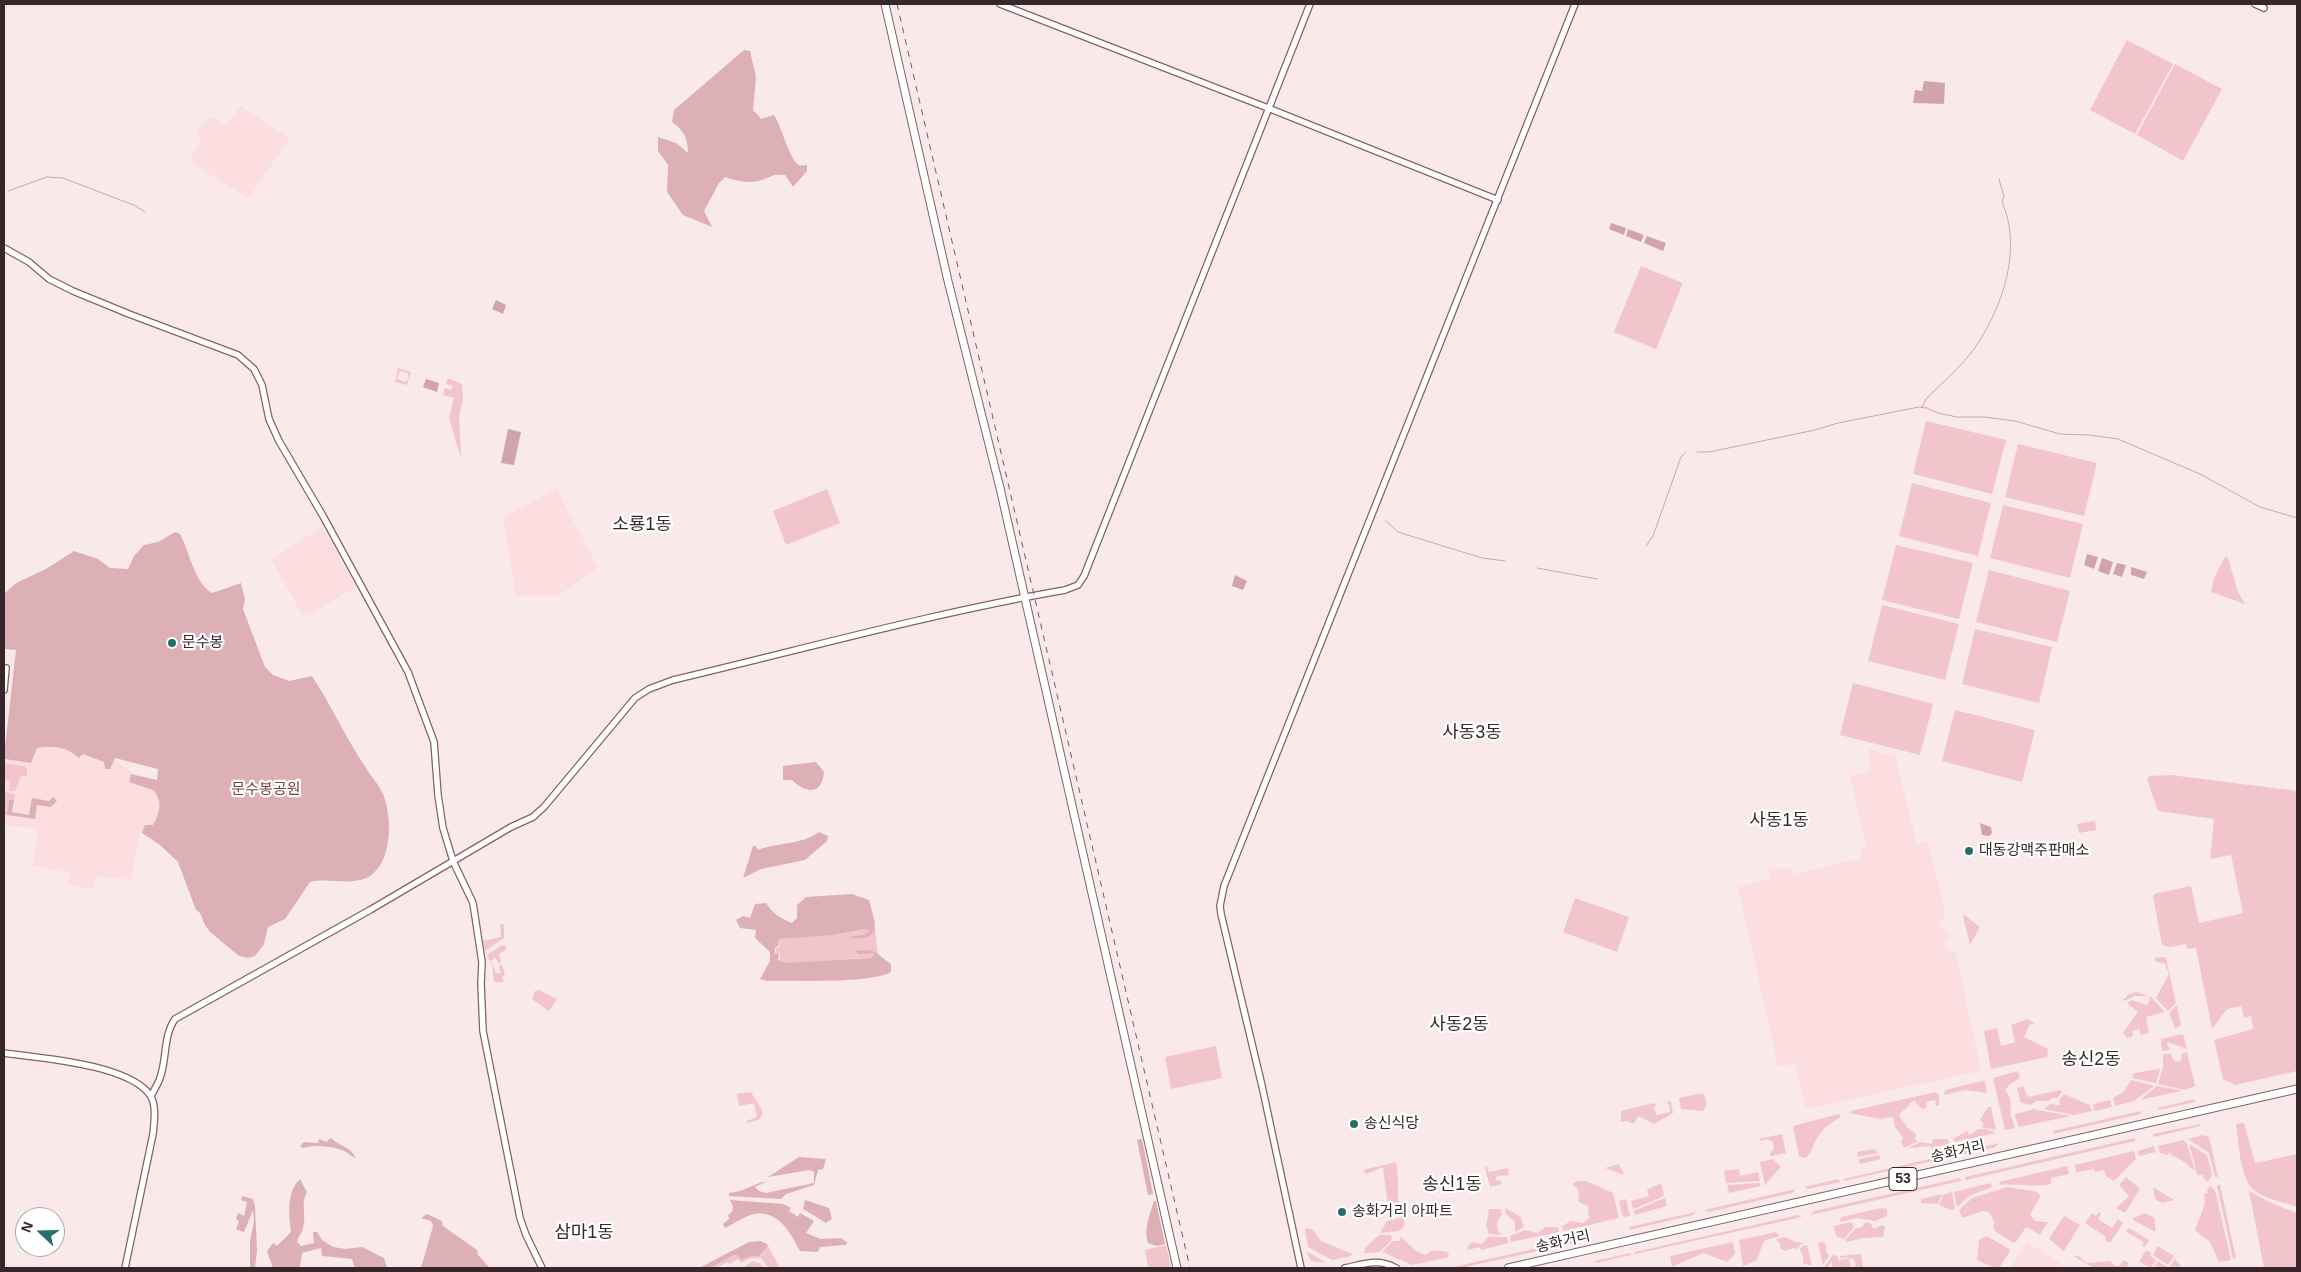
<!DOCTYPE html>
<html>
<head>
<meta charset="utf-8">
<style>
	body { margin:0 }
	#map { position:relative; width:2301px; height:1272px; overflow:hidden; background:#fae9eb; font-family:Arial,sans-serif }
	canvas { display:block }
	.frame { position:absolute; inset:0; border:5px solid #37272a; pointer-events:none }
	.north { position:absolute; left:15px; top:1207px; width:50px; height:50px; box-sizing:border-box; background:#fff; border:1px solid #afa9aa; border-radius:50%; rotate:291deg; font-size:14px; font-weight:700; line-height:20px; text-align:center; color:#37272a }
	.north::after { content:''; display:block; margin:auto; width:18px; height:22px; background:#256e69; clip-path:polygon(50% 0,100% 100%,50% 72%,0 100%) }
</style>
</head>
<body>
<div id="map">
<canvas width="2301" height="1272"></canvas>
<div class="frame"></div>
<div class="north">N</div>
</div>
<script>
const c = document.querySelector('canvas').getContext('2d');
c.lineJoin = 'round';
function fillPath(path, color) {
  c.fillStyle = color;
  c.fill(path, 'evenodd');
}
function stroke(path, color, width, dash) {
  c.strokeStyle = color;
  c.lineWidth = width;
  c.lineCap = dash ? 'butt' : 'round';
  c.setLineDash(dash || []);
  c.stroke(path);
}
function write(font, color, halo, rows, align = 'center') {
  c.font = font + ' Arial,"Noto Sans KR",sans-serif';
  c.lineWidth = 4.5;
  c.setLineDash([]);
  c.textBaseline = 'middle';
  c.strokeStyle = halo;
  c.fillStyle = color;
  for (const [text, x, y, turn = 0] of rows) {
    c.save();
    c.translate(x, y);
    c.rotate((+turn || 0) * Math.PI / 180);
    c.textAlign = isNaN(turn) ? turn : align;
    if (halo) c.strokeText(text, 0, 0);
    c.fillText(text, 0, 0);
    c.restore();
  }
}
fillPath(new Path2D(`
	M241 106 290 138 248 199 189 161 201 140 196 131 211 117 225 125Z
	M557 489 598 568 558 596 515 595 513 575 503 517Z
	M322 527 356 587 304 618 271 559Z
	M87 739 166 798 158 838 140 834 131 880 96 876 94 889 68 885 70 873 33 866 38 829 4 825V751Z
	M1868 749 1895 756 1917 843 1928 842 1946 913 1938 926 1951 933 1943 947 1956 953 1981 1071 1806 1109 1795 1064 1778 1066 1738 887 1770 879 1769 869 1788 867 1796 874 1862 858 1860 847 1866 845 1850 776 1871 771Z
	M2027 1242 2068 1268H2010Z`), '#fcdee1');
fillPath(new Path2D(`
	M2127 40 2173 64 2135 134 2090 110Z
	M2175 64 2222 89 2183 161 2137 135Z
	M1641 266 1683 283 1656 349 1614 332Z
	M398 368 411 372 410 378 408 377V373L400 371 397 379 406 382 407 379H409L407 385 395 382Z
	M448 378 462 384 463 399 459 417 461 458 449 418 454 398 443 395 445 388 451 390 453 386 446 384Z
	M1926 421 2006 440 1992 494 1913 474Z
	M2018 444 2097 463 2084 516 2005 497Z
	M1912 483 1991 503 1978 556 1899 536Z
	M827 489 840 523 786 545 773 511Z
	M2003 505 2083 524 2070 578 1990 558Z
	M1896 545 1973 563 1959 619 1882 600Z
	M2225 557 2228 558 2238 592 2245 604 2211 592 2214 578Z
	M1989 570 2070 591 2057 642 1976 622Z
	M1882 605 1959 624 1945 680 1868 661Z
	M1975 629 2052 647 2039 703 1962 684Z
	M1853 683 1933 704 1920 755 1840 735Z
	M1955 710 2035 730 2022 782 1942 761Z
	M5 763 24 766 27 769V776H21L15 791H9L10 781 5 780 4 789Z
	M2171 775 2297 791V1071L2235 1085 2223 1079 2214 1040 2253 1029 2251 1016 2244 1018 2241 1006 2227 1009 2212 1029 2196 948 2187 949 2186 944 2170 947 2162 945 2153 896 2154 894 2191 886 2199 923 2243 913 2231 855 2210 859 2214 819 2158 811 2147 779 2150 776Z
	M4 792 15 794 14 800H9L7 815H4Z
	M2095 821 2096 830 2079 833 2077 824Z
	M1575 898 1629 917 1617 952 1563 932Z
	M1964 915 1980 927 1970 945 1963 916Z
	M504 924V938L485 951 483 941 501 937 500 925Z
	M875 928 878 957 780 964V953H776V948L779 947V937Z
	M501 946H505L507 949 499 954 501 963 499 964 495 957 491 961 496 973H501L499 966 502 965 505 975 502 977 504 982H494L492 965 487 955Z
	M2162 957 2166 958 2176 1003 2168 1011 2156 998 2169 974 2165 964 2155 961V958Z
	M539 990 557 999 549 1011 532 999 535 991Z
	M2137 992 2151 997 2165 1012 2146 1017 2149 1033 2141 1035 2139 1029 2132 1031 2133 1036 2127 1038 2123 1033 2138 1012 2127 1003 2132 1000 2147 1005 2150 999 2148 996H2134L2125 1001 2123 1000 2129 994Z
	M2177 1005 2181 1026 2175 1028 2169 1013Z
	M2028 1019 2034 1023 2033 1025 2030 1024 2024 1037 2048 1049 2047 1057 1991 1069 1984 1031 1997 1028 2001 1046 2015 1042 2011 1025Z
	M2183 1034 2187 1049 2168 1042 2167 1044 2170 1050 2162 1051 2161 1039Z
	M1216 1046 1222 1078 1171 1089 1165 1057Z
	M2187 1052 2195 1086 2185 1090 2158 1084 2163 1067V1054H2171L2172 1058 2176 1062 2181 1061 2182 1054Z
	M2160 1069 2156 1083 2132 1078 2134 1073Z
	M2018 1071 2020 1078 2009 1085 2005 1090C2014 1101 2009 1107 2011 1116 2012 1120 2014 1124 2015 1128L2005 1130 1993 1078Z
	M2131 1080 2154 1086 2134 1101 2115 1106 2113 1098 2123 1092Z
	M1982 1081 1985 1082 1987 1093 1965 1090 1944 1095 1945 1090Z
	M2023 1086 2028 1097 2060 1090 2062 1092 2057 1098H2053L2048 1101H2036L2031 1105 2021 1103 2017 1088Z
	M2157 1086 2180 1090 2181 1091 2140 1100Z
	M751 1092 763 1112 760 1119 747 1123V1121L757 1117 754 1103 739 1106 737 1094Z
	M1936 1092 1939 1095V1105L1936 1106 1935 1100 1927 1102 1926 1108 1922 1109 1914 1100 1899 1115 1907 1127 1916 1134 1915 1140 1919 1141 1904 1148 1901 1141 1903 1138 1895 1127 1893 1117 1880 1119 1850 1113 1851 1111Z
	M1702 1093 1704 1094 1707 1104 1703 1111 1681 1109 1679 1098Z
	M2064 1094 2090 1105 2092 1111 2074 1115 2044 1109 2050 1104 2060 1105 2059 1100Z
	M2195 1099V1102L2159 1110 2158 1108Z
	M2110 1100 2112 1107 2094 1111 2093 1104Z
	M1668 1101 1671 1102 1673 1113 1654 1124 1638 1116 1634 1124 1627 1121 1621 1122V1111L1654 1103 1657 1106 1654 1107 1656 1115 1670 1112 1669 1104H1667Z
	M1988 1107H1991L1996 1130 1981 1127 1984 1124 1980 1120Z
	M2034 1109 2038 1110 2071 1116 2019 1127 2015 1117 2016 1114Z
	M2140 1111 2141 1114 2053 1134V1131Z
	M1839 1114 1841 1117C1830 1123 1822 1129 1816 1140 1812 1146 1812 1154 1805 1158L1799 1156 1793 1126Z
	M2244 1123 2255 1163 2297 1154V1207C2284 1202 2259 1198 2250 1186 2239 1169 2239 1143 2236 1124Z
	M2200 1124V1126L2154 1137 2153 1134Z
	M1978 1129H1987L1996 1133 1954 1142 1953 1139 1967 1131 1970 1135Z
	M1782 1134 1786 1153 1770 1156V1153L1774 1149 1773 1142 1767 1139 1762 1141 1758 1139Z
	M2203 1135 2209 1137 2218 1177H2215L2209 1153 2188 1139Z
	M2135 1138V1141L1966 1180 1965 1177Z
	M1933 1139H1948L1949 1144 1931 1148 1930 1146 1908 1148 1921 1142 1932 1144Z
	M2183 1140 2187 1143 2195 1171 2183 1161 2171 1155 2170 1151 2168 1155 2160 1153 2158 1146Z
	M1999 1143 1996 1147 1961 1155 1960 1152Z
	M2189 1144 2207 1155 2212 1175 2208 1182 2203 1178 2204 1174 2200 1176 2197 1174Z
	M2154 1146 2156 1152 2139 1156 2137 1151Z
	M1874 1149 1878 1153 1858 1157 1857 1152Z
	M2134 1151 2136 1159 2114 1181 2106 1176 2104 1170 2095 1172 2094 1169 2076 1172 2075 1165Z
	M1955 1153V1156L1844 1181V1179Z
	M1879 1155 1881 1159 1860 1164 1859 1159Z
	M1773 1159 1781 1167 1765 1185 1760 1162Z
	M1396 1162C1400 1178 1396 1194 1400 1210L1392 1212 1388 1209 1383 1167 1366 1174 1363 1170Z
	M1619 1164 1624 1175 1605 1168Z
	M2067 1166 2069 1174 2051 1178V1184C2034 1188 2017 1183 2000 1185L1999 1182Z
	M1485 1167H1487L1489 1172 1508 1168 1509 1175 1497 1176 1495 1180 1501 1181V1184L1490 1187Z
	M1739 1169 1740 1176 1758 1172 1760 1181 1726 1183 1724 1171Z
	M2126 1177 2140 1189 2125 1213 2116 1208 2129 1196 2119 1185Z
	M1960 1178 1961 1181 1810 1215 1814 1211Z
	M1839 1179 1840 1182 1808 1189 1804 1187Z
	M1578 1181H1586L1613 1193 1619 1218 1563 1231 1562 1226 1571 1221 1583 1223 1589 1218 1588 1206 1579 1202 1578 1189 1572 1184Z
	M1661 1183 1664 1196 1633 1209 1631 1201 1649 1196 1647 1190Z
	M1760 1183 1761 1186 1729 1193 1727 1185Z
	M1991 1183 1992 1187 1969 1196 1957 1207 1954 1192Z
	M2217 1185H2220L2236 1258 2233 1259Z
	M2210 1186 2215 1190 2231 1260 2219 1262 2210 1242 2195 1230 2205 1204 2204 1194 2208 1193 2207 1190Z
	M2007 1187 2034 1191 2041 1195 2030 1215 2035 1221 2048 1222 2040 1235 2026 1227 2016 1242 2013 1243 1995 1231 1993 1226 1995 1223 1989 1212 1983 1211 1962 1218 1959 1210 1972 1198Z
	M2153 1187 2174 1200 2162 1203 2155 1199Z
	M1796 1189 1792 1193 1709 1212 1704 1210Z
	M2249 1191 2269 1202 2297 1213V1268H2264Z
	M1952 1192 1955 1209 1951 1210 1939 1205 1943 1195Z
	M1942 1194 1938 1204 1921 1203V1199Z
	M1665 1198 1667 1206 1635 1215 1634 1211Z
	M1626 1199 1630 1216 1623 1217 1619 1201Z
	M1505 1208 1521 1217 1524 1227 1515 1232V1222L1506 1214Z
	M1881 1208 1887 1209V1216L1875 1221 1857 1218 1840 1222 1841 1217Z
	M1489 1209H1501L1502 1215C1495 1221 1496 1228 1501 1235L1489 1234 1486 1226Z
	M1696 1212 1693 1215 1630 1230 1629 1227Z
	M2099 1212 2101 1213 2098 1219 2112 1228 2118 1219 2123 1223 2110 1243 2105 1240 2106 1237 2085 1223 2092 1213 2096 1216Z
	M2145 1213 2154 1218 2156 1232 2133 1220V1218Z
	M1798 1215 1802 1217 1635 1254V1252Z
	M2064 1216 2080 1225 2064 1251 2049 1239Z
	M1403 1217 1405 1225 1399 1231 1380 1233 1387 1221Z
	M1851 1222 1854 1227 1844 1239 1836 1236 1834 1226Z
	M1866 1222 1870 1223 1874 1229 1881 1225 1885 1227 1883 1237 1862 1238 1847 1242 1845 1240 1856 1228H1861Z
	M1545 1227H1558L1559 1232 1511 1242 1510 1236 1525 1230 1538 1233Z
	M1305 1228 1312 1229 1321 1241 1352 1254 1351 1256 1332 1260 1308 1247Z
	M2129 1228 2149 1240 2145 1247 2142 1246 2144 1242 2126 1232Z
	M1776 1232 1779 1236 1764 1241 1757 1260 1743 1266 1739 1240Z
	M1379 1235H1391L1392 1239 1380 1252 1364 1253 1365 1248Z
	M1987 1236 2009 1249 2010 1251 1999 1268H1994L1977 1260 1979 1240Z
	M1401 1237 1415 1250 1425 1255 1433 1250 1448 1252 1449 1257 1412 1265 1382 1252 1393 1241H1399Z
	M1488 1237H1507L1508 1243 1481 1250 1480 1247 1468 1250 1467 1247 1472 1242 1482 1244Z
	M1785 1237 1796 1242 1806 1243 1801 1244 1797 1249 1793 1248 1785 1251 1780 1248V1244L1776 1239Z
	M1582 1238 1583 1241 1461 1268H1449Z
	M1733 1242 1735 1254 1727 1262 1703 1253 1672 1267 1670 1256Z
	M1822 1242 1826 1244V1252L1829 1256 1823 1265 1818 1243Z
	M767 1244 780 1268H768L761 1258H751L741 1263 738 1259 730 1264 728 1262 716 1268H712L734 1255 739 1256 741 1260 751 1256H759L767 1247Z
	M1166 1245 1171 1268H1148L1145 1250Z
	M1807 1245 1812 1266 1803 1263V1255L1800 1250 1802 1246Z
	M2158 1246 2174 1256 2168 1265 2153 1255Z
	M2146 1250 2151 1253 2150 1256 2156 1260 2151 1268 2139 1262Z
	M1306 1251 1327 1263 1311 1261Z
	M1631 1253V1255L1596 1263 1595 1261Z
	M1861 1254 1863 1268H1854L1856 1264 1853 1259 1845 1257 1841 1259 1840 1256Z
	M1833 1255 1838 1256V1260L1836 1261 1849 1258 1851 1268H1833L1831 1262 1827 1268H1824Z
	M2074 1256H2078L2087 1263 2110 1261 2116 1266 2120 1265 2123 1260 2129 1263 2126 1268H2093Z
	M2175 1259 2182 1268H2153L2158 1261 2169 1268Z
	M753 1261 761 1264 763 1268H742Z`), '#f1c5cb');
fillPath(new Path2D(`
	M744 50 750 51 756 77 753 110 761 119 774 115C781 125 790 161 799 165 801 166 804 165 807 165V171L793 187 785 175C773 174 772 176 762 180 751 184 736 181 725 177L719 183 704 211 712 227 683 215 667 192 668 165 658 151V137L676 143 688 153C688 139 684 130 672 122L674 110Z
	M175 532 180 534C190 552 193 581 212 593L241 583 245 599 243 609 265 667 273 675 289 681 312 676C331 705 345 736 364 765 370 775 378 783 383 794 392 816 393 861 370 876 351 887 329 877 310 882L285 919 268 927 264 944 255 956 248 958 239 956 210 932 205 925 200 913 196 910 178 862 160 845 142 833 145 825H153C160 813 163 801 153 790L129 782 131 774 157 780 158 769 115 758 110 769H105L104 762 83 754 79 758C66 747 55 745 37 748L31 763 5 759 4 756 16 650 4 649V594L16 583 46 569 74 551 98 559 110 568 128 569 134 556 144 545 158 542Z
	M816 762 824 772C822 795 806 794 792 780H783V766Z
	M53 797 57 801 51 807 37 805 35 819 7 815 9 800H14L12 812 29 815 32 798 49 801Z
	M819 832 828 836 827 841 805 860 761 869 743 878 753 846H756L758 850C778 842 802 845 819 832Z
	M852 894 869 900 875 923 874 932C868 938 858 940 850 937L864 935 870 931 865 929 832 935 779 939 778 946 775 948V953L779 954 778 960 785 963 870 958 875 955 874 953 858 954 856 951C877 948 875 953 891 964V972C870 984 795 980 767 981L760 979 770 961V952L755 938 756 930 740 928 736 920 743 916 750 918 755 904 766 903C773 914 780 918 792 923L797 918V905L806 897Z
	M331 1138C340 1147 350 1146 356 1158 352 1157 350 1154 346 1152 336 1146 313 1144 303 1148L300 1146 304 1142 318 1143 319 1139 326 1142Z
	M1142 1139 1153 1194 1148 1195 1137 1140Z
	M799 1157 826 1159 823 1169 818 1170 814 1185 786 1194 781 1199 729 1196V1193L740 1191 762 1182H765L755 1187 759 1191 766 1193 814 1183V1172L810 1170 768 1177Z
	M300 1179 307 1192C300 1203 307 1215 303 1228 302 1233 298 1236 297 1242L301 1246 314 1243 313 1232H317L322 1240 333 1247 346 1249 362 1247 384 1258 387 1268H355L352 1259 322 1256 321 1248 302 1253 300 1267 306 1268H273L267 1251 273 1243 277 1246 291 1232C289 1214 286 1193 300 1179Z
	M242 1196 253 1199 255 1206 257 1250 255 1268H250V1241L254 1221 253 1210 244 1232 236 1229 239 1221 236 1219 238 1213 244 1216 247 1202 241 1200Z
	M730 1200 784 1204 791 1208 789 1211 798 1217 800 1213 814 1221 806 1233 821 1239 841 1238 848 1243 845 1245 820 1247 818 1252 800 1251C790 1233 779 1210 754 1214 745 1216 733 1224 725 1228L723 1224 729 1219 728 1215 732 1212 733 1207Z
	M805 1200 829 1208 832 1219 826 1223 803 1209Z
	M1154 1201H1156L1165 1244 1157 1246 1148 1243C1143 1230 1150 1214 1154 1201Z
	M427 1214 442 1221 443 1226 477 1250 478 1255 490 1268H421L433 1226 431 1221 421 1218Z
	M761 1241 767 1244V1247L759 1256H751L741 1260 739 1256 734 1255 711 1268H699L749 1242Z`), '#ddb0b6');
fillPath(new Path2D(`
	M1924 81 1945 83 1944 104 1913 103 1915 90 1922 91Z
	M1611 223 1626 228 1624 235 1609 229Z
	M1628 229 1644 235 1641 242 1626 236Z
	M1647 236 1666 243 1663 251 1644 243Z
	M496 300 506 305 503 314 492 309Z
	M426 379 439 383 437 392 423 387Z
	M508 429 521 432 514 465 501 463Z
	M2087 554 2098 557 2094 569 2084 565Z
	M2102 558 2113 562 2109 575 2098 571Z
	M2117 563 2126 565 2122 577 2113 574Z
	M2131 567 2147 572 2144 579 2131 575Z
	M1235 575 1247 581 1243 590 1232 586Z
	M1980 823 1991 827 1992 833 1989 836 1982 835Z`), '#d1a4aa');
stroke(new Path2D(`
	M8 191 47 177 63 178 136 206 145 212
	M1922 407 1926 399C1942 383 1961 367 1974 349 2002 309 2023 249 2002 202L2004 197 1999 179
	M1697 452H1709L1815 430 1838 423 1919 407 1927 408 1938 413 1957 417H1984L2015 421 2060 434 2089 435 2118 439 2200 474 2260 507 2297 518
	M1385 520 1398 532 1482 558 1505 561
	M1646 546 1653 536 1681 457 1685 453
	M1537 568 1597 579`), '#d1a4aa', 1);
const minor = new Path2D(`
	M1000 4 1268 108 1498 200
	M2255 4 2264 8
	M4 248 29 262 49 279 73 291 129 314 238 355 254 369 262 385 269 419 279 441 323 516 408 672 434 742 438 795 443 828 453 861 473 903 482 962 481 983 483 1031 520 1218 526 1235 542 1268
	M4 690 6 668
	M4 1053C40 1058 128 1064 150 1095 157 1105 154 1123 153 1134L125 1268
	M151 1096C154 1090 158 1084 160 1078 167 1059 163 1036 175 1019L370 910 511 827 533 817 544 807 635 698 649 689 673 680C804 649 933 613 1065 590L1078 585 1084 576 1310 4
	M1301 1268 1262 1086 1221 914 1220 906 1224 886 1575 4
	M1345 1268C1364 1264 1378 1258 1396 1268`);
const major = new Path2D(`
	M885 4 948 281 1000 488 1177 1268
	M1508 1268 2297 1089`);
stroke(minor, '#856166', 8);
stroke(major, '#856166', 9);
stroke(minor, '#fff', 5.5);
stroke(major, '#fff', 7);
stroke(new Path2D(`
	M897 4 1190 1268`), '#6e5e61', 1, [6, 6]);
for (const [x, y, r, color] of [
	[172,643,5,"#256e69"],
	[1969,851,5,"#256e69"],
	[1354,1124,5,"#256e69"],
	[1342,1212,5,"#256e69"]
]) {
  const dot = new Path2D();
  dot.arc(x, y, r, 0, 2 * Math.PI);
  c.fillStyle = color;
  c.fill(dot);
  stroke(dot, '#fff', 2);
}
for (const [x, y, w] of [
	[1903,1179,28]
]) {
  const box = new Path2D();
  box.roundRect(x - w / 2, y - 11.5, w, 23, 4);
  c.fillStyle = '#fff';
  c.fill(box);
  stroke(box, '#37272a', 1);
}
write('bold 14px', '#37272a', null, [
	["53",1903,1179]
]);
write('15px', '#37272a', '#fff', [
	["문수봉",182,643],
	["대동강맥주판매소",1979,851],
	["송신식당",1364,1124],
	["송화거리 아파트",1352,1212]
], 'left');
write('15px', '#7c404b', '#fff', [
	["문수봉공원",266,790]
]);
write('15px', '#37272a', '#fff', [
	["송화거리",1958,1152,-13],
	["송화거리",1563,1242,-13]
]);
write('18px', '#37272a', '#fff', [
	["소룡1동",642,525],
	["사동3동",1472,733],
	["사동1동",1779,821],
	["사동2동",1459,1025],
	["송신2동",2091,1060],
	["송신1동",1452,1185],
	["삼마1동",584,1233]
]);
</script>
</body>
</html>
